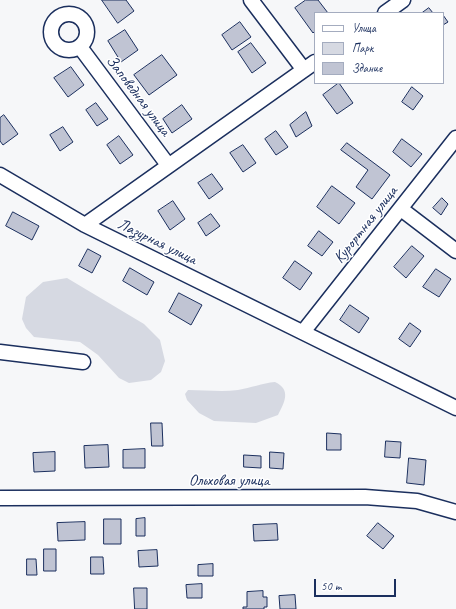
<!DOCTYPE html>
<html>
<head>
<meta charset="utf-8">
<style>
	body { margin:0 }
	#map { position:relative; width:456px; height:609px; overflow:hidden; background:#f6f7f9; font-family:Caveat,sans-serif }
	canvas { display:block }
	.legend { position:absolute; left:314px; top:12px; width:130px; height:72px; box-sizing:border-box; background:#fff; border:1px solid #a4acbf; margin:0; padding:5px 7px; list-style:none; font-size:12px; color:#1b2f5e }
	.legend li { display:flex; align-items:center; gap:8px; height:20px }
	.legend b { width:20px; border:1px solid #a4acbf }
	.scale { position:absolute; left:314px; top:579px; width:82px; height:18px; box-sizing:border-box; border:2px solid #1b2f5e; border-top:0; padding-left:5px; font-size:12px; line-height:14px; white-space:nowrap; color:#1b2f5e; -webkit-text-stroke:3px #fff; paint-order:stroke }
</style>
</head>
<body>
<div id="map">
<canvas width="456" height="609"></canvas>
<ul class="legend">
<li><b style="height:5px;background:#fff"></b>Улица</li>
<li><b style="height:11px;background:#d6d9e2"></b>Парк</li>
<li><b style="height:11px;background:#c0c4d3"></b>Здание</li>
</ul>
<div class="scale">50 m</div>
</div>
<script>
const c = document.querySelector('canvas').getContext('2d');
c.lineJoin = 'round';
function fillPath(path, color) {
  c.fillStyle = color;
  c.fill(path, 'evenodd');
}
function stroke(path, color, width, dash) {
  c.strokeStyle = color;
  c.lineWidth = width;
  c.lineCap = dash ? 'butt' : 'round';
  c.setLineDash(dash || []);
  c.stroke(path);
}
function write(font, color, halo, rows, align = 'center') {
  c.font = font + ' Caveat,sans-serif';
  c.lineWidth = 3;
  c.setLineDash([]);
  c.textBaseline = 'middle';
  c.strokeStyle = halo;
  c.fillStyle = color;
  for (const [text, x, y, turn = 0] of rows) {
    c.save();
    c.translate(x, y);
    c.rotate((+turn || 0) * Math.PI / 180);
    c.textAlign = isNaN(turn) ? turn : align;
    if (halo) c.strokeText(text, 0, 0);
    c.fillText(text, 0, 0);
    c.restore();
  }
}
fillPath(new Path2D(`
	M67 278 144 324 160 340 165 361 161 372 151 380 129 383 119 378 98 355 80 342 34 337 26 328 22 319 26 297 43 282Z
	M275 382C292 390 284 403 278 415L256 423 214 421 199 413 187 400 185 394 188 390C205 390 222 392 238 390 251 388 262 383 275 382Z`), '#d6d9e2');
const building = new Path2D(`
	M102 0H126L134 11 118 23Z
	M306 0H318L328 13H315V31L313 33 295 8Z
	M429 8 433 13H422Z
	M443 15 448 22 443 25Z
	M240 22 251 37 232 50 222 35Z
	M125 30 138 50 121 62 108 41Z
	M251 43 266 63 252 73 238 52Z
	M162 55 177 75 149 95 134 75Z
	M71 67 84 85 68 97 54 78Z
	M339 83 353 103 337 114 323 95Z
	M412 87 423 96 413 110 402 102Z
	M96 103 108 119 97 126 86 110Z
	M182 105 192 119 172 133 163 119Z
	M306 112 312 126 296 137 290 125Z
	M4 115 18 134 3 145 0 141V118Z
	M63 127 73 142 60 151 50 135Z
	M276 131 288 147 276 155 265 139Z
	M119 136 133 155 120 164 107 145Z
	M402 139 422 154 411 167 393 152Z
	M347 143 390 175 372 199 356 187 368 170 341 150Z
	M243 145 256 163 243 172 230 153Z
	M212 174 223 189 209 199 198 183Z
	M332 186 355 203 339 224 317 207Z
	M442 198 448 204 441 215 433 208Z
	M173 201 185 219 170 230 158 211Z
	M13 212 39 226 32 240 6 226Z
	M211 214 220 226 206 236 198 223Z
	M319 231 333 242 322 256 308 246Z
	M412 246 424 256 406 278 394 267Z
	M88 249 101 256 92 273 79 266Z
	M295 261 312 273 300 290 283 278Z
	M130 268 154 282 147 295 123 281Z
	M436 269 451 279 439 297 423 287Z
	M179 293 202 305 191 325 169 312Z
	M350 305 369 318 359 333 340 320Z
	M410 323 421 331 410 347 399 339Z
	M151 423H162L163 446H152Z
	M327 433 341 434V450H327Z
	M386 441 401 442 400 458 385 457Z
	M108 445 109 467 85 468 84 446Z
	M145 449V468H123V450Z
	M55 452V471L34 472 33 453Z
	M270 452 284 453 283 469 270 468Z
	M244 455 261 456V468L244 467Z
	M409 458 426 460 424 485 407 483Z
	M145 518V536H136V519Z
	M104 519H121V544H104Z
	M85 522V540L58 541 57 523Z
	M378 523 394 536 383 549 367 536Z
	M277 524 278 540 254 541 253 525Z
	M44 549H56V571H44Z
	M157 550 158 566 139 567 138 551Z
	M91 557H103L104 574H91Z
	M27 559H36L37 575H27Z
	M213 564V576H198V565Z
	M202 584V598H187L186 585Z
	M134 588H147V609H135Z
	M263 591V597H267V607H264V609H243V607H247V592Z
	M295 595 296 609H280L279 596Z`);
fillPath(building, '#c0c4d3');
stroke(building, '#1b2f5e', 1);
const minor = new Path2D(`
	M251 0 304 70
	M385 13 403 0
	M51 32a18 18 0 1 1 36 0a18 18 0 1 1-36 0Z
	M80 47 168 165
	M0 175 85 225 456 408
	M401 209 456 251
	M85 225 315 62
	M303 332 456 138
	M0 352 83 362
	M0 498 365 497 417 501 456 512`);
stroke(minor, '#1b2f5e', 17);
stroke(minor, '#fff', 14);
write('16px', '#1b2f5e', '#fff', [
	["Заповедная улица",138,96,53],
	["Курортная улица",366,225,-52],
	["Лазурная улица",157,242,26],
	["Ольховая улица",229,481]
]);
</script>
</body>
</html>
